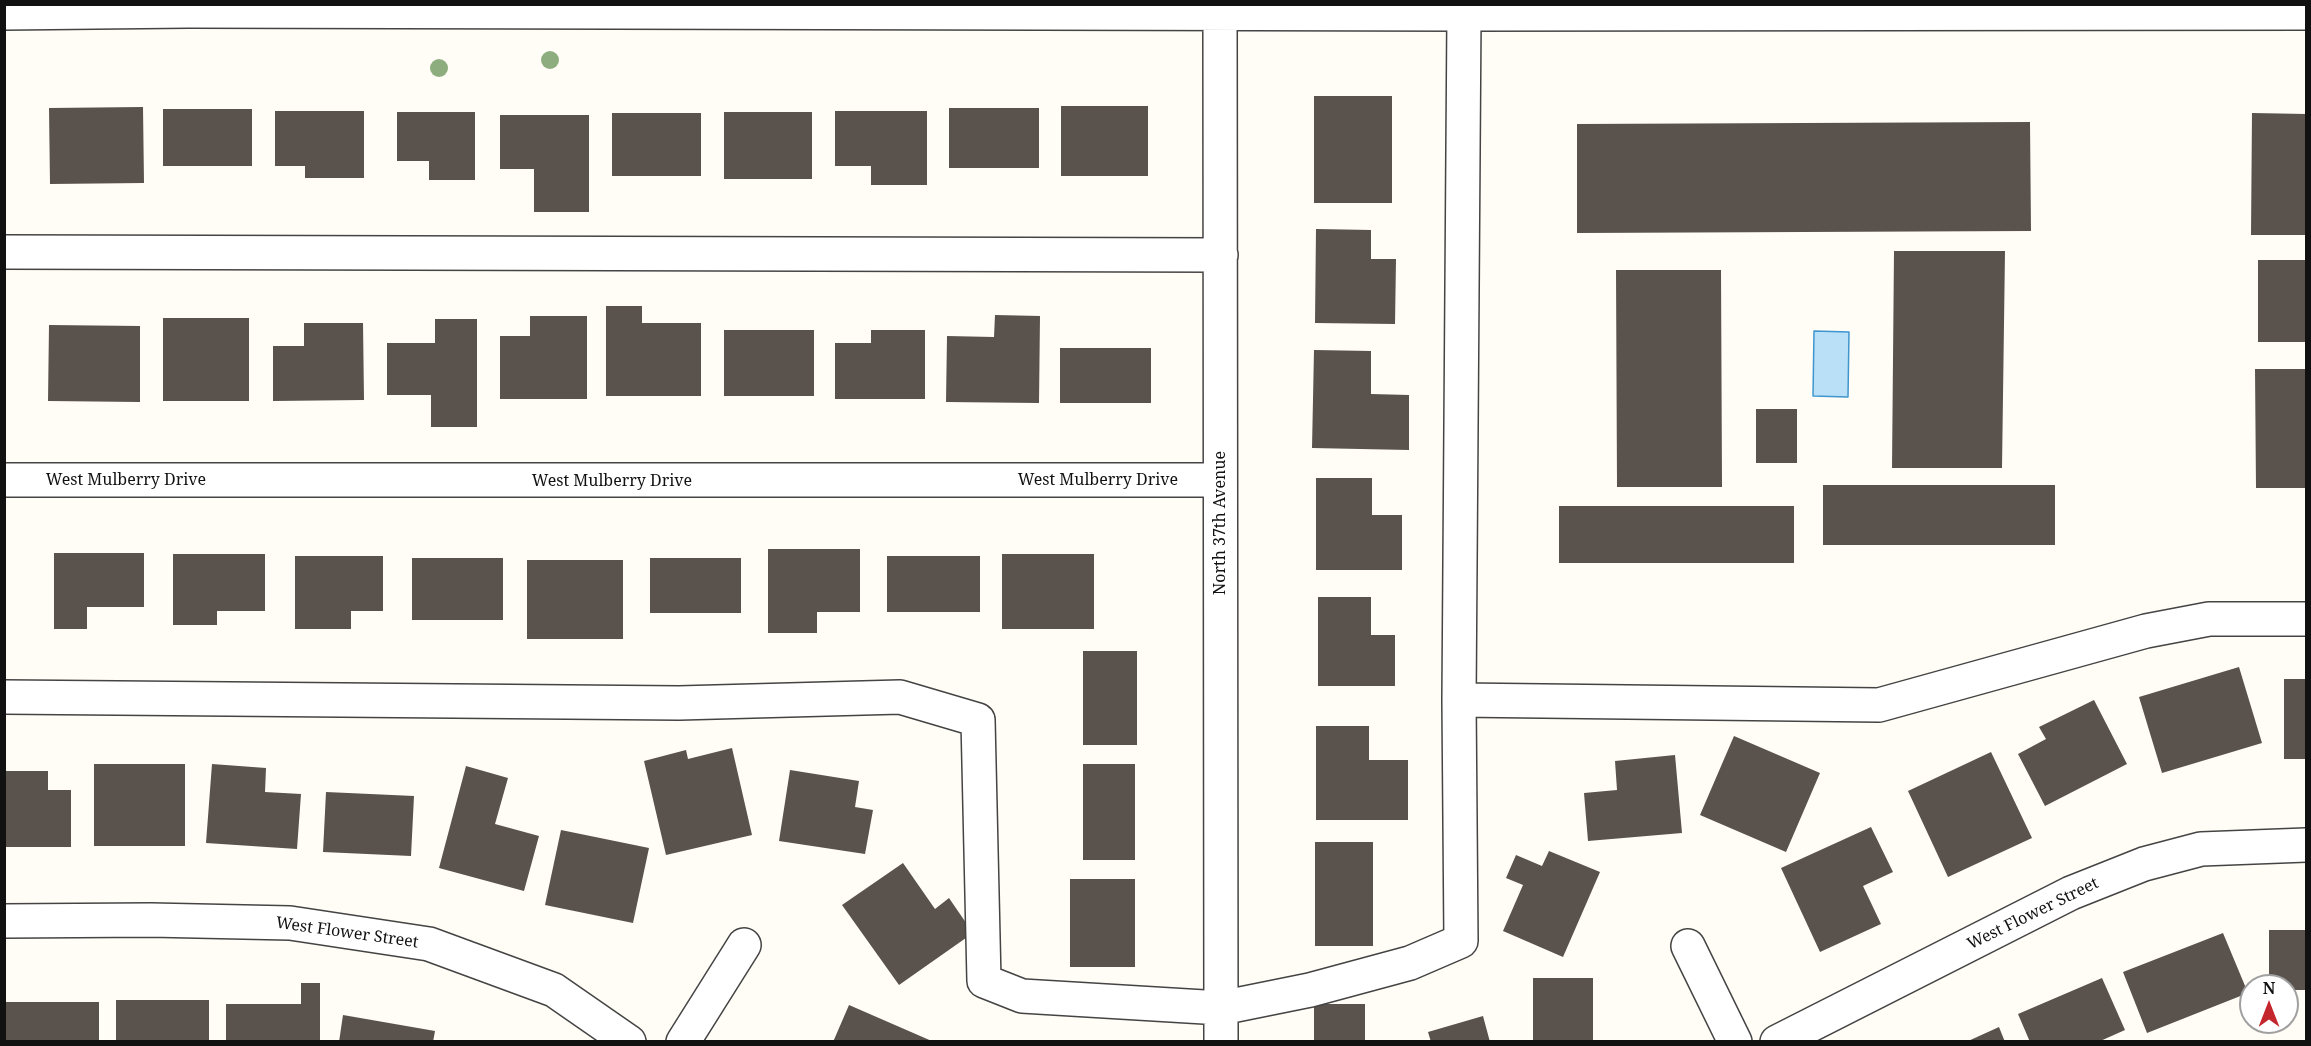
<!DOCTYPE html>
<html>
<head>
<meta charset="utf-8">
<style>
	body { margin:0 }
	#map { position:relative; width:2311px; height:1046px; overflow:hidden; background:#fffdf5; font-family:"Noto Serif",serif }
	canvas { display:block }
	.frame { position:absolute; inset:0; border:6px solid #111; pointer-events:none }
	.north { position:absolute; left:2239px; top:974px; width:60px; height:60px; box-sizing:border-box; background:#fff; border:2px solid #a0a0a0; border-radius:50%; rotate:0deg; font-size:16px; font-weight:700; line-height:24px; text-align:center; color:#111 }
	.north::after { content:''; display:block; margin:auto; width:21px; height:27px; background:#c4262e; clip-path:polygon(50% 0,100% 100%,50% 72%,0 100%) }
</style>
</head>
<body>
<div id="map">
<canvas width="2311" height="1046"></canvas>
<div class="frame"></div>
<div class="north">N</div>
</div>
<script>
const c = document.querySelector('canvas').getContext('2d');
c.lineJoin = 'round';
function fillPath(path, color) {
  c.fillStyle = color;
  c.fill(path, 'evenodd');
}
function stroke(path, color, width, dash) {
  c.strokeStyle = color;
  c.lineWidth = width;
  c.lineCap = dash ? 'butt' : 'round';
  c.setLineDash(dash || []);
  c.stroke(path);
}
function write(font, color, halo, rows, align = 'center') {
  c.font = font + ' "Noto Serif",serif';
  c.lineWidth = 6;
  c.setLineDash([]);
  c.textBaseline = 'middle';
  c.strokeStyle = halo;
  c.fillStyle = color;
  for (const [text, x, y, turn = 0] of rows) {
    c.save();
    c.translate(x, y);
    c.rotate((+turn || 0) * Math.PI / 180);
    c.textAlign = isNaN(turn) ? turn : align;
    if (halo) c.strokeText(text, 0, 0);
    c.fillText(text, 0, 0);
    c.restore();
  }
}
const water = new Path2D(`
	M1814 331 1849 332 1848 397 1813 396Z`);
fillPath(water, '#b9e0f7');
stroke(water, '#3f96cf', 1.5);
fillPath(new Path2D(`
	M1314 96H1392V203H1314Z
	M1061 106H1148V176H1061Z
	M143 107 144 183 50 184 49 108Z
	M949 108H1039V168H949Z
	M163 109H252V166H163Z
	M275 111H364V178H305V166H275Z
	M835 111H927V185H871V166H835Z
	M397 112H475V180H429V161H397Z
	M724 112H812V179H724Z
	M612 113H701V176H612Z
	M2252 113 2306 114V235H2251Z
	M500 115H589V212H534V169H500Z
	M2030 122 2031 231 1577 233V124Z
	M1316 229 1371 230V259H1396L1395 324 1315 323Z
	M1894 251H2005L2002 468H1892Z
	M2258 260H2306V342H2258Z
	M1616 270H1721L1722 487H1617Z
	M606 306H642V323H701V396H606Z
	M995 315 1040 316 1039 403 946 402 947 336 994 337Z
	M530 316H587V399H500V336H530Z
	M163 318H249V401H163Z
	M435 319H477V427H431V395H387V343H435Z
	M304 323H363L364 400 273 401V346H304Z
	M49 325 140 326V402L48 401Z
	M724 330H814V396H724Z
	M871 330H925V399H835V343H871Z
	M1060 348H1151V403H1060Z
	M1314 350 1371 351V394L1409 395V450L1312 448Z
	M2255 369H2306V488H2256Z
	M1756 409H1797V463H1756Z
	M1316 478H1372V515H1402V570H1316Z
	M1823 485H2055V545H1823Z
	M1559 506H1794V563H1559Z
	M768 549H860V612H817V633H768Z
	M54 553H144V607H87V629H54Z
	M173 554H265V611H217V625H173Z
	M1002 554H1094V629H1002Z
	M295 556H383V611H351V629H295Z
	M887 556H980V612H887Z
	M412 558H503V620H412Z
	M650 558H741V613H650Z
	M527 560H623V639H527Z
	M1318 597H1371V635H1395V686H1318Z
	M1083 651H1137V745H1083Z
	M2239 667 2262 743 2162 773 2139 697Z
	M2284 679H2306V759H2284Z
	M2094 700 2127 764 2045 806 2018 754 2046 739 2039 727Z
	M1316 726H1369V760H1408V820H1316Z
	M1734 736 1820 773 1786 852 1700 815Z
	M732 748 752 835 666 855 644 761 686 750 688 759Z
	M1991 752 2032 838 1948 877 1908 791Z
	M1675 755 1682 833 1588 841 1584 793 1617 790 1615 761Z
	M94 764H185V846H94Z
	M212 764 266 768 265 792 301 794 297 849 206 843Z
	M1083 764H1135V860H1083Z
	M466 766 508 778 495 824 539 836 524 891 439 868Z
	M790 770 859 781 855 807 873 810 865 854 779 841Z
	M4 771H48V790H71V847H4Z
	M326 792 414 796 411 856 323 852Z
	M1871 827 1893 872 1863 886 1881 924 1820 952 1781 868Z
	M561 830 649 848 633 923 545 905Z
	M1315 842H1373V946H1315Z
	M1549 851 1600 872 1563 957 1503 931 1523 885 1506 878 1516 855 1542 866Z
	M903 863 935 909 949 898 973 933 899 985 842 905Z
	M1070 879H1135V967H1070Z
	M2269 930H2306V990H2287V986H2269Z
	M2223 933 2248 993 2147 1033 2123 972Z
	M1533 978H1593V1042H1533Z
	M2102 978 2125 1030 2098 1042H2030L2018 1014Z
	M301 983H320V1042H226V1004H301Z
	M116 1000H209V1042H116Z
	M6 1002H99V1042H6Z
	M1314 1004H1365V1042H1314Z
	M849 1005 934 1042H833Z
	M343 1015 435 1031 433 1042H339Z
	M1483 1016 1490 1042H1431L1428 1032Z
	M1999 1027 2005 1042H1966Z`), '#5a524d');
const minor = new Path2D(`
	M1220 4 1221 1042
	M4 13 188 11 1464 14 2306 13
	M4 252 1221 255
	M4 480H1220
	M4 697 679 703 900 697 978 720 984 981 1022 996 1221 1008 1310 990 1410 963 1461 941 1459 700 1464 14
	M1459 700 1879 705 2146 631 2209 619H2306
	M4 921 151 920 290 923 429 944 554 990 629 1042
	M1688 946 1735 1042
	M683 1042 744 945
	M1777 1042 2071 893 2144 864 2201 849 2306 845`);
stroke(minor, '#444', 36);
stroke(minor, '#fff', 33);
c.fillStyle = '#8dad7f';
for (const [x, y] of [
	[550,60],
	[439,68]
]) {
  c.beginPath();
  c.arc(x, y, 9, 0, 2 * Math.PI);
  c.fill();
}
write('16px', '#111', '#fff', [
	["West Mulberry Drive",126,480],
	["West Mulberry Drive",1098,480],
	["West Mulberry Drive",612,481],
	["North 37th Avenue",1220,523,-90],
	["West Flower Street",2033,914,-26],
	["West Flower Street",347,933,8]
]);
</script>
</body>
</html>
